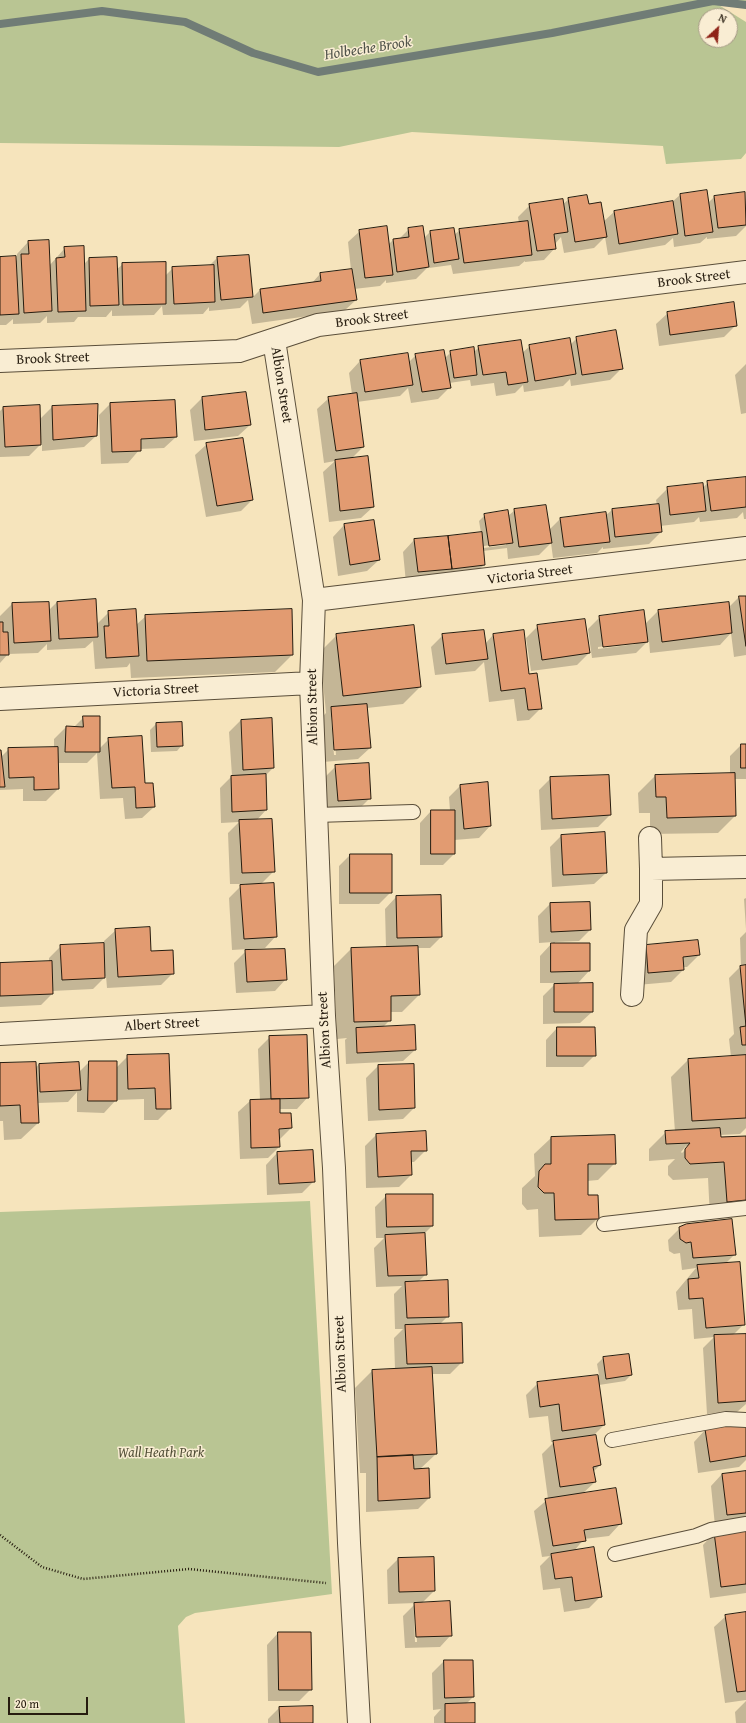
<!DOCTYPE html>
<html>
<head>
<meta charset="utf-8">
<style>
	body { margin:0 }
	#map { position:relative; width:746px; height:1723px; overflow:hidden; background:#f6e4bc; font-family:"Gentium Book Plus",serif }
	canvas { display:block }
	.north { position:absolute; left:698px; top:8px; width:40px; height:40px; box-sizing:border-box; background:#f9edd3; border:1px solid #a59985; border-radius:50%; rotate:26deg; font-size:11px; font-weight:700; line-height:16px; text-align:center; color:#261c0f }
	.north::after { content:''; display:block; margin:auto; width:14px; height:18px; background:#8f2418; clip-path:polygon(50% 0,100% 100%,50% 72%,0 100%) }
	.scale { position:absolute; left:8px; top:1697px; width:80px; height:18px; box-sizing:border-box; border:2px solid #261c0f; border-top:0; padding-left:5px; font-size:12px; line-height:14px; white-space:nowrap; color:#261c0f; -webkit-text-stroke:3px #f9edd3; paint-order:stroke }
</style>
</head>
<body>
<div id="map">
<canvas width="746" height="1723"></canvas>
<div class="north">N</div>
<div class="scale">20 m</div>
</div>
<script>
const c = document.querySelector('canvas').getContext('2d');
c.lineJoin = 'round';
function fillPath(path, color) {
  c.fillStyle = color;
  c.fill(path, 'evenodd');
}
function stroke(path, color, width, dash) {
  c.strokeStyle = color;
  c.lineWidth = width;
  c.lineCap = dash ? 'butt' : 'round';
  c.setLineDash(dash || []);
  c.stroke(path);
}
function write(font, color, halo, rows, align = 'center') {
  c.font = font + ' "Gentium Book Plus",serif';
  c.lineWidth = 3;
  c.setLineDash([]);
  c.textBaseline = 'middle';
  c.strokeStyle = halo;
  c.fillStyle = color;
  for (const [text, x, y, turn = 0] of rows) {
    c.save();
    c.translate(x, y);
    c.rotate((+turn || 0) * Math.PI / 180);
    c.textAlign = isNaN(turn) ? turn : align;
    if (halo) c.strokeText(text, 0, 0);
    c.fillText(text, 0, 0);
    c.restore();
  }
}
fillPath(new Path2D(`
	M0 0H746V5L714 2 746 22V153L741 159 666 164 663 146 412 132 339 147 0 143ZM706 16H730V40H706Z
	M310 1201 332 1594 195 1613 186 1617 178 1626 185 1723H0V1212Z`), '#b9c593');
fillPath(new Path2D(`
	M706 191 708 203 714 197 744 193 746 226 736 236 707 239V237L700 243 674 247 673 238 665 245 608 255 605 237 594 248 564 253 561 237 555 244V248L544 260 525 262V261L519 266 453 274 451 265 429 268V266L416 279 386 283V280L380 286 354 289 356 300 344 311 252 324 248 300 240 308 209 311V307L203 314 163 315 162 306 154 315 112 316V310L106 317H78L74 322 47 323V316L40 323 13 324V319L6 325H0V258L15 262 17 260V254L28 242 49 266 65 248 83 265 89 259 116 270 123 264 165 276 173 268 209 266 217 258 248 256 252 298 260 290 312 283 320 274 351 270 348 242 360 231 388 245 393 240 399 239 409 229 424 238 430 232 454 235 460 230 519 223 518 217 530 205H562L569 199 588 205 603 222 614 212 672 202 680 195Z
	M668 313 736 325 724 337 659 346 656 324Z
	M577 338 622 368 610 380 571 386 570 379 563 386 524 392 523 385 515 393 496 396 494 383 471 386 470 380 449 383 450 387 438 399 411 403 408 388 400 396 357 402 363 447 351 459 373 507 361 518 329 522 323 472 335 461 324 463 317 409 329 398 352 394 349 373 360 361 408 363 416 355 445 358 451 352H474L479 347 522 353 530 346 570 345Z
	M746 364V413L741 414 735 375Z
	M245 393 250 425 238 436 194 441 190 410 202 398Z
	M110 404 176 437 164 448 140 449 128 463 101 464 99 415Z
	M52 407 96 436 84 447 42 451V443L29 456 0 457V411L3 408 39 420Z
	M207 444 252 500 241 511 206 517 195 455Z
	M708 482H746V519H744L743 512 737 518 700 522 699 517 694 522 660 526 661 532 649 544 603 549V547L597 553 553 558 551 543 539 555 508 559 507 548 483 551 484 565 472 576 406 583 403 552 414 540 481 533 479 521 485 515 508 516 515 510 549 530 560 519 605 516 612 510 657 505 656 500 668 488H703ZM506 543V545L484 548V546Z
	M344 525 379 560 367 571 338 576 333 537Z
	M739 597H746V655L734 657 731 633 720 645 650 653 649 640 636 653 592 658 588 629 600 617 645 624 658 611 728 608ZM636 642V644L598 649V647Z
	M57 602 96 625 109 612 136 625 146 616 291 610 292 655 275 672 131 678 130 663 127 667 95 669 93 641 85 648 47 650V644L38 653 8 654 0 663V616L12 604 48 603V611Z
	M538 626 589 653 577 665 531 671 526 638Z
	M337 635 420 687 403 704 367 708 370 748 358 759 323 762 320 719 326 713 320 652ZM331 717H333L336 755H334Z
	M443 635 485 644 493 635 541 708 529 720 517 721 514 699 489 702 484 662 475 671 435 675 431 647Z
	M84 717 99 749 109 739 144 784 154 807 142 818 125 819 123 798 100 799 97 753 87 763H57L58 789 46 801H23V789L0 790V751L1 757 9 749 54 748V739L66 727 73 728Z
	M241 720 273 768 265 776 266 810 256 821 274 871 260 885 276 936 265 948 232 950 229 898 241 886H246V884H230L228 833 239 822 221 823 220 788 232 776 229 732Z
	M156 724 182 745 177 751 151 752 150 730Z
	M741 745H746V779H734L735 816 718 833 650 834V813H639L638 793 655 776 730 774V756Z
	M336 766 370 798 358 810 327 812 324 778Z
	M551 778 610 815 598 827 541 830 539 790Z
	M460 786 490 826 479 838 454 840V854L443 865H420V823L431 811H450L449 797Z
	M561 836 606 873 594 884 552 887 550 847Z
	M350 855 391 892 379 904H339V866Z
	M396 897 441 937 430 948H417L419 995 402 1012H390V1020L383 1027 415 1050 403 1061 346 1064 345 1040 347 1038 337 1039 334 966 351 949 386 948 385 909Z
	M746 898V929L744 899Z
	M550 904 590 930 579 941 555 942V944L589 971 578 983H567L592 1012 580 1023 543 1024V996L556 983H540V956L553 942 539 943 538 916Z
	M116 930 150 952 173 973 161 985 107 988 106 976 93 989 52 991V994L41 1005 0 1007V964L49 962V958L61 946 104 944V941Z
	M746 932V1128L740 1134 720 1135V1138L746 1137V1204L734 1217 710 1218 708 1178 673 1180 668 1175V1166L675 1159 649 1161V1149L666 1132H675L671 1077 688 1060 731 1057 729 1039 734 1034 729 978 741 966 740 938ZM686 1146H689L682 1153 681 1152Z
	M646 946 699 955 687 967H683V970L671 982 637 985 635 957Z
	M246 951 286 979 275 991 236 993 234 963Z
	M557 1028 595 1055 583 1067H546V1040Z
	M270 1037 308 1097 297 1109H279V1114L291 1128 279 1140V1147L268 1158 240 1159 238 1112 250 1101 260 1100 258 1049Z
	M168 1055 170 1108 158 1120H144V1099L116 1100 104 1113 77 1112V1092L68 1102 37 1103 38 1123 21 1139 4 1140 3 1121H0V1064L35 1069 39 1064 79 1072 89 1062 116 1068 128 1056Z
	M378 1066 414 1108 403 1119 368 1121 366 1078Z
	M376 1135 426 1150 414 1162H410L411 1175 399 1187 366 1188 365 1146Z
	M551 1138 615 1163 598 1180 587 1181V1196L598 1218 581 1235 539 1237 538 1209 527 1210 522 1204V1188L535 1176 534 1154Z
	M277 1153 314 1181 302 1193 267 1195 266 1165Z
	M387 1195 432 1226 424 1234 426 1274 418 1282 448 1316 439 1325 462 1362 450 1374H431L436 1454 420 1469 429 1498 418 1509 366 1512V1473H360L355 1388 372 1371 395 1369 394 1338 403 1329H395L394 1294 402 1286 376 1287 374 1248 384 1238H376L375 1207Z
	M680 1228 735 1254 725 1264 744 1324 733 1335 746 1346V1404L737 1412 707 1414 703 1348 714 1337 694 1339 692 1309 678 1310 676 1292 696 1268 682 1270 680 1253 674 1254 669 1251 668 1240Z
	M628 1355 631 1375 625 1381 599 1385 604 1425 592 1437 600 1465 593 1472 595 1482 582 1494 620 1524 609 1536 584 1539 574 1551 601 1596 589 1608 564 1612 560 1588 543 1590 540 1566 550 1556 542 1557 534 1511 548 1499 542 1454 554 1442H551L548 1416 529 1418 526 1395 538 1383 599 1375 597 1364 603 1358Z
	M746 1424V1460L739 1467 698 1473 694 1442 705 1430Z
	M746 1472V1520L715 1526 711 1486 722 1474Z
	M746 1529V1593L710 1598 703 1545 714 1533Z
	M398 1559 434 1591 421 1604 451 1635 440 1647 405 1648 403 1616 416 1603 388 1604 387 1570ZM414 1614H416L417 1642H415Z
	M746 1613V1700L725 1703 714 1627 726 1616Z
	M278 1633 311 1689 299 1701H268L267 1645Z
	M444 1661 473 1697 466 1704 474 1723H434V1717L441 1709 433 1710 432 1673Z
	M746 1701V1723H736L735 1712Z
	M280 1707 312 1723H268V1719Z`), '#0003');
stroke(new Path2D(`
	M0 24 102 11 185 22 253 53 318 72 552 33 713 1 746 5`), '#707c76', 8);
const building = new Path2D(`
	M707 190 713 232 685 236 680 194Z
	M745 192 746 225 718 228 714 196Z
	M587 195 589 204 601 202 607 237 575 242 568 198Z
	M563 199 568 232 554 234 556 249 537 251 529 204Z
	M673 201 678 234 619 244 614 211Z
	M528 221 532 255 464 263 459 229Z
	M387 226 393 275 365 278 359 230Z
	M423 226 429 267 397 272 393 239 409 237 408 228Z
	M454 228 459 259 434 263 430 231Z
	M49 240 52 311 24 313 21 254H29L28 241Z
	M84 246 86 311 58 312 56 258 65 257 64 247Z
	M249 255 253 297 221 300 217 257Z
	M16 256 19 314 0 315V257Z
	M117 257 119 305 90 306 89 258Z
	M166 262V304L123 305 122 263Z
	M214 265 215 302 174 304 172 267Z
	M352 269 357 300 263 313 260 289 321 281 320 273Z
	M734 302 737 326 670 335 667 312Z
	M616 330 623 369 582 375 576 337Z
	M570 338 576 374 535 381 529 345Z
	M521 340 528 382 508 385 506 372 483 375 478 346Z
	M474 347 477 375 454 378 450 351Z
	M444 350 451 388 422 392 415 354Z
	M408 353 413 385 365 392 360 360Z
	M246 392 251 425 205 430 202 397Z
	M357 393 364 447 336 451 328 397Z
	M175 400 177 437 141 439V451L112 452 110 403Z
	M98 404 97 436 53 440 52 406Z
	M40 405 41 445 5 447 3 407Z
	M243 438 253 500 217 506 206 443Z
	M368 456 374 507 340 511 335 460Z
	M746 477V507L711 511 707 481Z
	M703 483 706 511 670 515 667 487Z
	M659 504 662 532 615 537 612 509Z
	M546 505 552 543 519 547 514 509Z
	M508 510 513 543 489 546 484 514Z
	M606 512 610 542 564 547 560 518Z
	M374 520 380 560 350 565 344 524Z
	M482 532 485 565 452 569 448 536Z
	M448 536 452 569 418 572 414 539Z
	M739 596H746V646Z
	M96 599 98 637 59 639 57 602Z
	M49 602 51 641 14 643 12 603Z
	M729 602 732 633 662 642 658 610Z
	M136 609 139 656 106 658 104 626H109L108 611Z
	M292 609 293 655 147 661 145 615Z
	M644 610 648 642 603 647 599 616Z
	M585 619 590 653 542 660 537 625Z
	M0 622H3V632H8L9 655H0Z
	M414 625 421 687 343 696 336 634Z
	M484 630 488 659 446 664 442 634Z
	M524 630 529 674 537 673 542 709 528 710 525 688 501 691 493 634Z
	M367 704 371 748 334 750 331 707Z
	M83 716H100V752H65L66 726 83 727Z
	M272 718 274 768 243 770 241 720Z
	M182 722 183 746 157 747 156 723Z
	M142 736 145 783H153L155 807 136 808 135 787 112 788 108 738Z
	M741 744H746V768H741Z
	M58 747 59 789 34 790V777L9 778 8 748Z
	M0 750H1L5 787H0Z
	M369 763 371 799 338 801 335 765Z
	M735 773 736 816 667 818 666 797H656L655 775Z
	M266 774 267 810 232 812 231 776Z
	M609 775 611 815 552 819 550 777Z
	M488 782 491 826 464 829 460 785Z
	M431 810H455V854H431Z
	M272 819 275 872 242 873 239 820Z
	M605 832 607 873 563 875 561 835Z
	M350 854H392V893H350Z
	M274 883 277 937 244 939 240 885Z
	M441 895 442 937 397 938 396 896Z
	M590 902 591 930 551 932 550 903Z
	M150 927 151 951 173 950 174 974 118 977 115 929Z
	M698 940 700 955 683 957 684 970 648 973 646 945Z
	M104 943 105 978 62 980 60 945Z
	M551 943H590V971L551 972Z
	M418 946 420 995 391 996V1021L354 1022 351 948Z
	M285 949 287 980 247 982 245 950Z
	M52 961 53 994 0 996V963Z
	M746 965V1045H742L740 1027 746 1026 740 966Z
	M593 983V1012H554V984Z
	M415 1025 416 1050 357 1053 356 1028Z
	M557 1027H595L596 1056H557Z
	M307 1035 309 1098 271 1099 269 1036Z
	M169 1054 171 1109H156L155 1088 128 1089 127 1055Z
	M746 1055V1118L692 1121 688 1059Z
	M89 1061H117V1101H88Z
	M36 1062 39 1123H21L20 1105 0 1106V1063Z
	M79 1062 81 1090 40 1092 39 1064Z
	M414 1064 415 1108 379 1110 378 1065Z
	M280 1099V1113H291L292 1128 279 1129 280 1147 251 1148 250 1100Z
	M720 1128 721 1137 746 1136V1200L727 1202 724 1162 690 1164 685 1158V1149L690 1143 666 1144 665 1131Z
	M426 1131 427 1151H411L412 1175 378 1177 376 1134Z
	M615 1135 616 1164H588V1195H598L599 1219 555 1220 554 1193H544L538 1187 539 1171 545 1164H551V1137Z
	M313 1150 315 1182 279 1184 277 1152Z
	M386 1194H433V1226L387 1227Z
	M732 1219 736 1255 693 1258 691 1242 686 1243 680 1239 679 1227 686 1224Z
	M425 1233 427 1275 388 1276 385 1235Z
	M740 1262 745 1325 706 1328 703 1298 689 1299 688 1279 699 1278 697 1265Z
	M448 1280 449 1317 407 1318 405 1282Z
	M462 1323 463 1363 407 1364 405 1325Z
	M746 1334V1401L718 1403 714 1335Z
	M629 1354 632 1375 606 1379 603 1357Z
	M432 1367 437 1454 377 1457 372 1370Z
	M598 1375 605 1425 562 1431 559 1404 540 1407 537 1382Z
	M746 1423V1456L710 1462 705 1429Z
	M596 1435 601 1465 593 1467 596 1482 560 1487 553 1441Z
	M413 1455 414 1469 429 1468 430 1498 378 1501 377 1457Z
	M746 1471V1513L727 1515 722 1474Z
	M616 1488 622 1524 584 1530 586 1541 553 1546 545 1499Z
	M746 1528V1584L721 1587 714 1532Z
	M594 1547 602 1597 575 1601 572 1577 555 1579 551 1554Z
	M434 1557 435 1591 399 1592 398 1558Z
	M450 1601 452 1636 416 1637 414 1603Z
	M746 1612V1691L737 1692 725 1615Z
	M278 1632H311L312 1690H279Z
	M444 1660H473L474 1697 445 1698Z
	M475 1703V1723H445V1704Z
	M313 1706V1723H280L279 1707Z`);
fillPath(building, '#e29b71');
stroke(building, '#261c0f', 1);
const service = new Path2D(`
	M316 815 413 812
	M604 1224 746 1208
	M612 1440 726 1419 746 1420
	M615 1554 696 1536 711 1530 746 1524`);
const minor = new Path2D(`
	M274 340 314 600 311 683 324 1016 334 1168 349 1543 359 1723
	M0 361 239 351 318 325 746 272
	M314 600 746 548
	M0 699 311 683
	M650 838 651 869
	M632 995 636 930 651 904V869L746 867
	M0 1034 324 1016`);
stroke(service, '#5a4e3a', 16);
stroke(minor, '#5a4e3a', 24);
stroke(new Path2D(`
	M0 1535 42 1567 83 1579 189 1569 326 1583`), '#261c0f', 2.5, [1, 2]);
stroke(service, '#f9edd3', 14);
stroke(minor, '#f9edd3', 22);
write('14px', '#261c0f', '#f9edd3', [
	["Brook Street",694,279,-7],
	["Brook Street",372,319,-7],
	["Brook Street",53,359,-2],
	["Albion Street",281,385,81],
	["Victoria Street",530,575,-7],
	["Victoria Street",156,691,-3],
	["Albion Street",313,707,-91],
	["Albert Street",162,1025,-3],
	["Albion Street",325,1030,-93],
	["Albion Street",341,1354,-92]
]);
write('italic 14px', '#524f37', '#f9edd3', [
	["Wall Heath Park",161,1453]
]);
write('italic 15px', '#51544b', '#f9edd3', [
	["Holbeche Brook",368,49,-9]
]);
</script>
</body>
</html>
